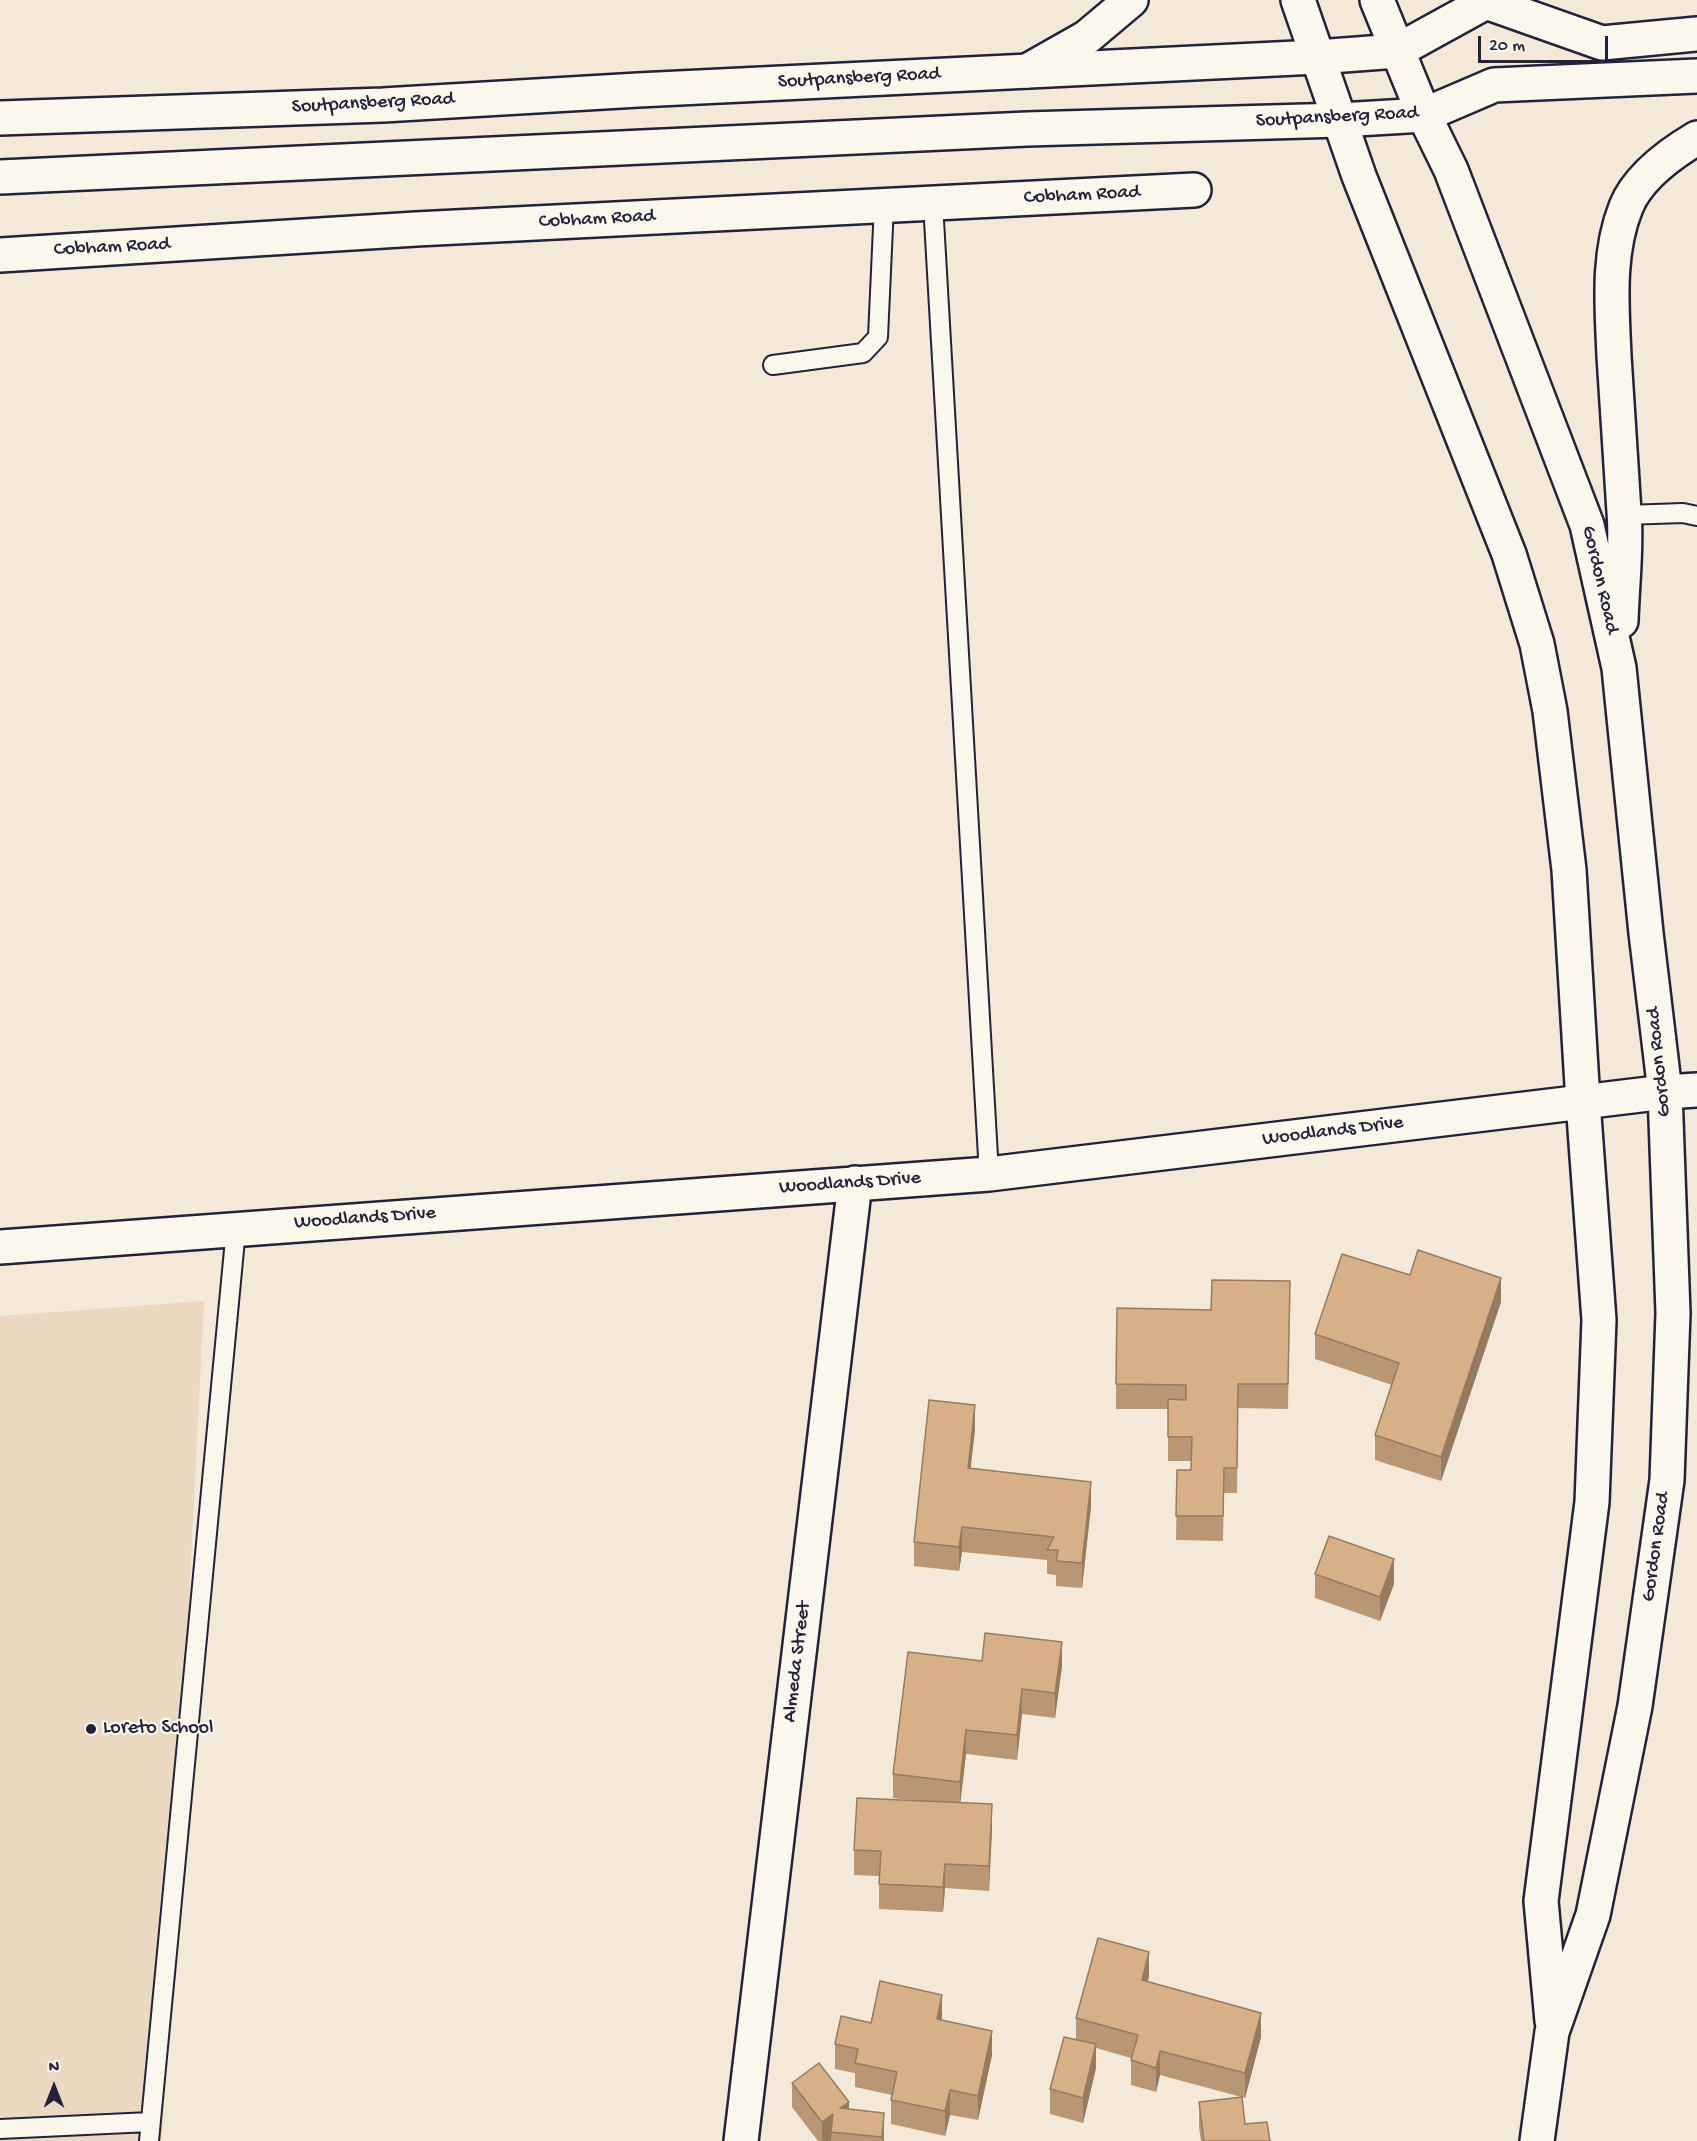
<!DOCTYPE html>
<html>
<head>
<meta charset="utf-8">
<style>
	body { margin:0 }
	#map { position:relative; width:1697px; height:2141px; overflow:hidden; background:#f4e9d8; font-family:"Gochi Hand",sans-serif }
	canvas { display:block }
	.north { position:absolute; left:24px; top:2057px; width:60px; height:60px; -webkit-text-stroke:4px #fbf7ec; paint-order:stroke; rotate:0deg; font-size:16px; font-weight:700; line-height:24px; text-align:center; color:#22223b }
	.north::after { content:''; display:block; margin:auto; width:21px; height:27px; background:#22223b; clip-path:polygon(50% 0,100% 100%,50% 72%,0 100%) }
	.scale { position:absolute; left:1478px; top:36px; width:130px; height:27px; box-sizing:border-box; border:3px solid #22223b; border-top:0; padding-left:8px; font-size:18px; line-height:21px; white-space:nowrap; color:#22223b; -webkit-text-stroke:4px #fbf7ec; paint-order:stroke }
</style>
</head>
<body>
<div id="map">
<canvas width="1697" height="2141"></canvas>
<div class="north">N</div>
<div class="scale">20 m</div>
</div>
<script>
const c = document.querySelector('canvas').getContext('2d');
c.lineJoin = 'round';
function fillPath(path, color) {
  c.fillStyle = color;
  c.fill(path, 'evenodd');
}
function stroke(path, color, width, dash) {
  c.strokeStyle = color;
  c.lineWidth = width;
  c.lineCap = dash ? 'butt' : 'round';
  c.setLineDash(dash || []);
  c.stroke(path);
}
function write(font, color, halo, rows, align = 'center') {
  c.font = font + ' "Gochi Hand",sans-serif';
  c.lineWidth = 4.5;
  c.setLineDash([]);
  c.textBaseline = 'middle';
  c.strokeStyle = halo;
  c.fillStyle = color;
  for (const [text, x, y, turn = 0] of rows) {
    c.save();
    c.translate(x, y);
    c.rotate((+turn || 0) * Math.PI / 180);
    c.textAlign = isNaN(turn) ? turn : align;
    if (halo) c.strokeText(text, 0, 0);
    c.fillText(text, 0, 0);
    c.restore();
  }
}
fillPath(new Path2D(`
	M204 1301 162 2141H0V1316Z`), '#ebd8c0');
const lane = new Path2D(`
	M933 203 989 1174
	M773 365 863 353 878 337 884 205
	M1625 515 1683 513 1697 516
	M0 2129 150 2122
	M149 2141 236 1229`);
const street = new Path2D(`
	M0 255 416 229 1194 190
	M0 1247 989 1174 1665 1092 1697 1090
	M741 2141 855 1183`);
const secondary = new Path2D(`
	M0 118 383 105 638 90 1317 57 1397 51 1486 2 1602 43 1697 34
	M0 177 1027 129 1340 120 1424 115 1494 85 1697 76`);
const primary = new Path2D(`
	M1298 0 1359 176 1509 554 1537 644 1550 711 1569 870 1583 1102 1599 1320 1592 1502 1541 1901 1552 2021
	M1377 0 1424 115 1451 170 1587 525 1619 668 1646 933 1665 1092 1673 1313 1667 1480 1635 1706 1593 1915 1552 2032 1537 2141
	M1027 71 1087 37 1131 0
	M1621 621C1622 585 1627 548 1624 512 1621 460 1617 408 1614 356 1612 307 1607 254 1626 207 1638 177 1670 154 1697 138`);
stroke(lane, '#22223b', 22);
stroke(street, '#22223b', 38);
stroke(secondary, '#22223b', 38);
stroke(primary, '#22223b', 38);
stroke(lane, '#fbf7ec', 18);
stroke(street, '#fbf7ec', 33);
stroke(secondary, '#fbf7ec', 33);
stroke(primary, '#fbf7ec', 33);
fillPath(new Path2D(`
	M1410 1275 1501 1302 1441 1481 1375 1460V1435L1392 1385 1315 1359V1334Z
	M1290 1281 1288 1409 1238 1408 1237 1493H1224L1223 1541 1176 1540 1177 1470H1191V1461H1168V1409H1116V1384L1211 1310Z
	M975 1429 970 1469 1091 1506 1082 1588 1056 1586V1575L1047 1574V1560L962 1552 959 1571 914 1566V1542Z
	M1315 1574 1394 1584 1380 1621 1315 1598Z
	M982 1661 1062 1666 1055 1718 1022 1714 1017 1760 966 1754 960 1803 992 1829 989 1891 945 1888 943 1912 879 1909V1876L854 1875V1850L910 1800 893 1798V1774Z
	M1149 1976 1148 1981 1261 2037 1245 2098 1160 2075 1156 2092 1131 2085V2058L1096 2048V2068L1083 2123 1050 2114V2089L1076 2040V2018Z
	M942 2020 992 2055 978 2120 950 2115 945 2136 891 2124V2100L892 2095 855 2087V2073L835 2069V2044Z
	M792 2083 849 2109 884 2137V2141H831V2140L830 2141H818L792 2107Z
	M1199 2102 1245 2124 1270 2141H1201L1199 2127Z`), '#b99775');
fillPath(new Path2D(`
	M1501 1278V1302L1441 1481V1457Z
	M975 1405V1429L968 1493V1468Z
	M1091 1482V1506L1082 1588V1563Z
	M962 1527V1552L959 1571V1547Z
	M1394 1559V1584L1380 1621V1597Z
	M1062 1642V1666L1055 1718V1693Z
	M1022 1689V1714L1017 1760V1735Z
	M966 1730V1754L960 1806V1782Z
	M992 1804V1829L989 1891V1866Z
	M945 1864V1888L943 1912V1887Z
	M1149 1952V1976L1142 2004V1980Z
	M942 1995V2020L937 2019Z
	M1261 2013V2037L1245 2098V2073Z
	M992 2031V2055L978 2120V2096Z
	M1096 2044V2068L1083 2123V2098Z
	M1160 2051V2075L1156 2092V2068Z
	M950 2090V2115L945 2136V2111Z
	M849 2102V2126L840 2108Z
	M884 2113V2141H882Z
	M833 2114 831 2140 830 2141H822V2122Z`), '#967b5f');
const building = new Path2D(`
	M1418 1250 1501 1278 1441 1457 1375 1435 1399 1363 1315 1334 1342 1254 1410 1275Z
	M1212 1280 1290 1281 1288 1384H1238L1237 1468H1224L1223 1516H1176L1177 1470H1191L1192 1437H1168V1399L1186 1400V1385L1116 1384 1117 1308 1211 1310Z
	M929 1400 975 1405 968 1468 1091 1482 1082 1563 1056 1561 1058 1550H1047L1054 1537 962 1527 959 1547 914 1542Z
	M1329 1536 1394 1559 1380 1597 1315 1574Z
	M985 1633 1062 1642 1055 1693 1022 1689 1017 1735 966 1730 960 1782 893 1774 908 1652 982 1661Z
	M857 1798 992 1804 989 1866 945 1864 943 1887 879 1884 881 1851 854 1850Z
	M1098 1938 1149 1952 1142 1980 1261 2013 1245 2073 1160 2051 1156 2068 1131 2060 1138 2035 1076 2018Z
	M880 1981 942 1995 937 2019 992 2031 978 2096 950 2090 945 2111 891 2100 897 2072 855 2063 858 2049 835 2044 841 2016 871 2023Z
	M1064 2037 1096 2044 1083 2098 1050 2089Z
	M819 2063 849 2102 840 2108 884 2113 882 2137 831 2132 833 2114 822 2122 792 2083Z
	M1242 2097 1245 2124 1267 2122 1270 2141H1204L1199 2102Z`);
fillPath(building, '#d7b088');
stroke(building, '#967b5f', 1.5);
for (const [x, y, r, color] of [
	[91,1729,6,"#22223b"]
]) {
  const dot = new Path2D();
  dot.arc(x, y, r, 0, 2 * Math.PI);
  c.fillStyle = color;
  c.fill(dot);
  stroke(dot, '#fbf7ec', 2);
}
write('20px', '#22223b', '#fbf7ec', [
	["Soutpansberg Road",859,79,-3],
	["Soutpansberg Road",373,104,-3],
	["Soutpansberg Road",1337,118,-3],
	["Cobham Road",1082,196,-3],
	["Cobham Road",597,220,-3],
	["Cobham Road",112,248,-3],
	["Gordon Road",1599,580,77],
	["Gordon Road",1660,1062,-96],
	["Woodlands Drive",1333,1132,-7],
	["Woodlands Drive",850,1184,-4],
	["Woodlands Drive",365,1219,-4],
	["Gordon Road",1657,1547,-82],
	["Almeda Street",798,1662,-83]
]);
write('20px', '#22223b', '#fbf7ec', [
	["Loreto School",103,1729]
], 'left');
</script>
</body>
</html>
